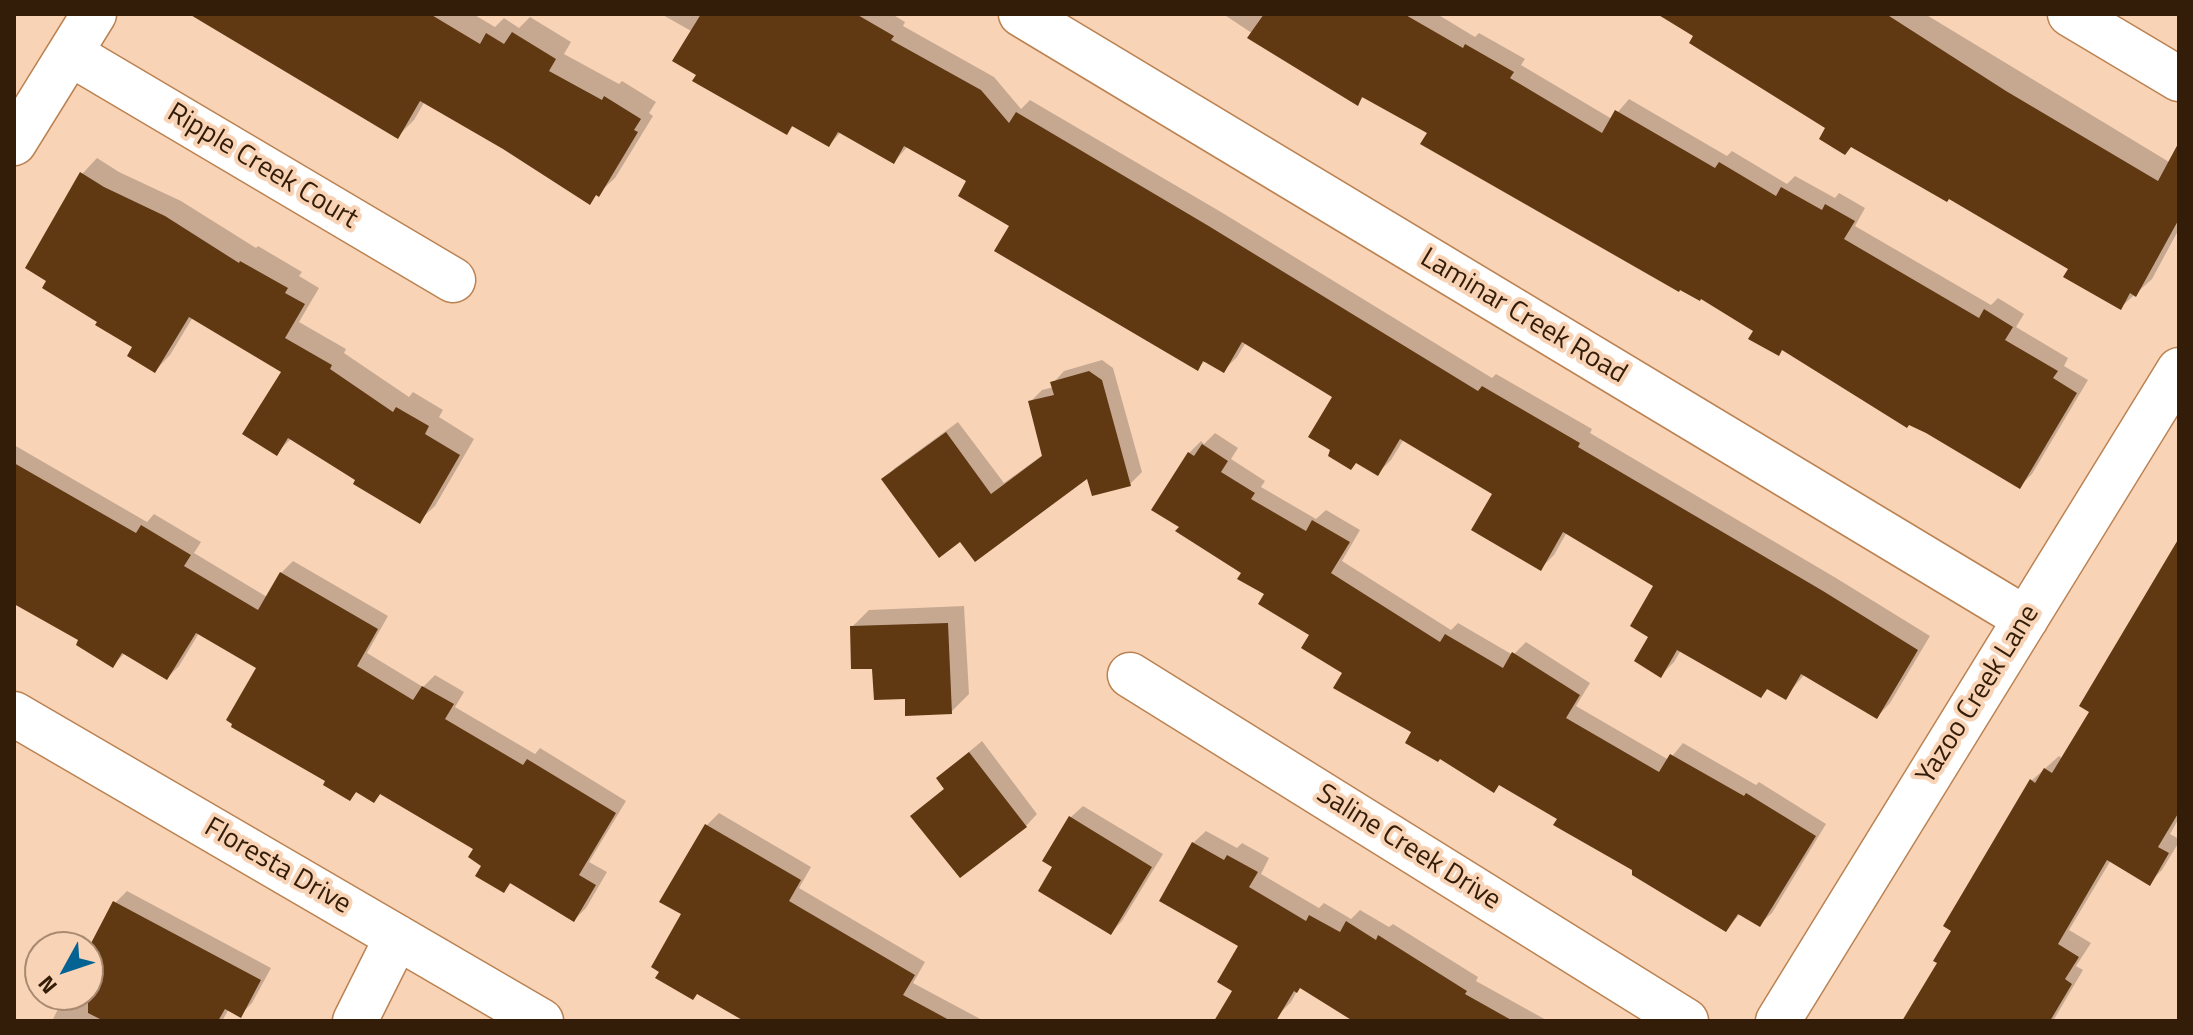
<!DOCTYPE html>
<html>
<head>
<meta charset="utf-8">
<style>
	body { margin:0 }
	#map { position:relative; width:2193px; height:1035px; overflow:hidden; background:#f8d3b6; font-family:"Titillium Web",sans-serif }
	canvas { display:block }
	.frame { position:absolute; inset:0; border:16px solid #331d08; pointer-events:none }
	.north { position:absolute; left:24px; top:931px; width:80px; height:80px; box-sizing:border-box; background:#f8d3b6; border:2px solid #a98a70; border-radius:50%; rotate:230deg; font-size:22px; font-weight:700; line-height:32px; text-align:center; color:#331d08 }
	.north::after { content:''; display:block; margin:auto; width:28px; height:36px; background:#046393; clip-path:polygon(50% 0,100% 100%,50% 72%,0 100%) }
</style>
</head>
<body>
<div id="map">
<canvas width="2193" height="1035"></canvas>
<div class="frame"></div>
<div class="north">N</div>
</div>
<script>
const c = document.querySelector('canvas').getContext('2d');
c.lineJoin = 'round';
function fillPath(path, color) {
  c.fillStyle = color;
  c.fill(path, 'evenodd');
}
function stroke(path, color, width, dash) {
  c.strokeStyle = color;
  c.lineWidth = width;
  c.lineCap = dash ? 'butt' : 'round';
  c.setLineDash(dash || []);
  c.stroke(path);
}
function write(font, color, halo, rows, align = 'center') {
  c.font = font + ' "Titillium Web",sans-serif';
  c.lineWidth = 8;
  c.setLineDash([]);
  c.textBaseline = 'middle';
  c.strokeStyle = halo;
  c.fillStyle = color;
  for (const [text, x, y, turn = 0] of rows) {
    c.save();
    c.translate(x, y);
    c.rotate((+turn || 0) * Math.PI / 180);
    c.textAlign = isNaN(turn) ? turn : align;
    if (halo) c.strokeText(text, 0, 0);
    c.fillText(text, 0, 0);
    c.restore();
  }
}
fillPath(new Path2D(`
	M202 14H473L495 27 504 18 519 28 530 17 571 42 564 54 619 84 622 81 656 102 649 113 653 116 615 178 589 202 504 147 425 101 414 120 398 136Z
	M661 14H892L905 22 903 26 994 77 1021 109 1030 100 1221 212 1492 378 1496 374 1592 429 1590 433 1836 578 1930 636 1890 703 1877 717 1805 674 1785 697 1769 688 1761 695 1681 650 1674 662 1661 675 1651 636 1656 586 1567 532 1554 555 1541 568 1494 493 1404 439 1391 460 1378 473 1334 396 1246 342 1237 357 1224 370 1206 360 1197 369 1012 225 969 180 908 146 894 162 841 132 829 145 794 125 787 133 698 75 693 32Z
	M1223 14H1437L1475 37 1479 33 1525 59 1521 65 1612 119 1629 99 1727 156 1732 151 1787 184 1795 176 1835 198 1839 193 1865 208 1855 226 1991 305 1998 298 2024 314 2016 327 2068 358 2064 366 2088 380 2032 474 2020 486 1756 330 1430 132 1364 96 1358 103Z
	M1677 14H1925L2179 168V229L2152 279 2121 307 2070 268 1828 128 1696 35Z
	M97 158 119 172 181 201 256 248 258 246 302 272 299 276 319 288 299 322 346 349 344 353 409 397 413 392 443 410 439 417 474 439 435 506 419 521 292 438 276 453 283 371 193 317 170 355 155 371 135 346 82 174Z
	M1102 360 1113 368 1142 472 1130 484 1088 476 961 539 883 480 895 468 958 422 1004 483 1044 454 1030 402 1042 390 1054 387 1053 383 1064 371Z
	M1215 433 1238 448 1231 459 1265 481 1261 487 1316 519 1326 510 1360 530 1342 561 1451 630 1458 623 1513 655 1526 642 1590 683 1576 706 1669 760 1683 743 1756 785 1759 782 1826 824 1772 913 1760 924 1741 913 1726 929 1560 818 1414 731 1243 572 1182 527 1189 453 1201 441 1204 444Z
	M14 445 147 522 154 514 201 542 194 553 267 597 281 573 293 561 388 616 367 653 423 687 435 675 464 692 455 707 535 754 540 748 626 801 589 862 607 872 586 908 574 920 512 882 504 890 484 865 476 848 382 793 374 800 358 791 349 799 328 781 259 667 199 633 179 666 167 678 125 653 113 665 81 640 14 601Z
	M2179 542V818L2170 834 2179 839V842L2162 870 2149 883 2111 860 2069 930 2091 943 2076 966 2083 970 2053 1021H1904L1940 962 2031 781 2059 756 2063 759 2092 711Z
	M964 606 969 694 951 712 907 697 874 667 852 627 869 610Z
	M982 741 1037 814 1026 826 913 816 946 787 951 767Z
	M1083 806 1163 854 1122 921 1111 933 1055 867 1071 817Z
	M719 813 811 867 799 888 925 962 913 983 984 1021H748L684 914 707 825Z
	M1206 831 1237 848 1242 843 1269 858 1261 874 1319 908 1324 903 1351 919 1360 910 1389 927 1393 924 1478 977 1476 981 1548 1021H1357L1300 986 1291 1002 1278 1015 1269 1021H1249L1234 990 1241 945 1193 843Z
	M127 891 271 968 252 1003 240 1015 229 1009 222 1021H52L65 995H88V953L115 903Z`), '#0003');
fillPath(new Path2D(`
	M189 14H430L480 44 486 33 504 44 512 32 556 59 549 71 602 100 604 96 641 119 634 130 638 132 599 197 596 195 590 205 503 149 420 101 398 139Z
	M701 14H856L894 36 891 40 981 90 1009 123 1016 112 1207 225 1478 391 1482 386 1580 443 1578 447 1823 591 1918 650 1877 719 1801 674 1786 700 1767 689 1761 698 1677 650 1661 678 1634 661 1648 637 1630 626 1653 586 1563 532 1541 571 1471 530 1492 494 1400 439 1378 476 1356 463 1351 470 1328 456 1330 450 1308 437 1332 397 1242 342 1224 373 1203 361 1198 371 994 251 1009 226 958 196 966 181 904 146 894 164 838 132 829 147 792 126 787 135 692 81 696 75 672 61Z
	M1264 14H1404L1463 48 1465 44 1514 72 1510 78 1602 133 1615 110 1715 168 1719 162 1776 196 1781 187 1822 210 1825 204 1855 221 1844 239 1979 318 1984 309 2013 327 2005 340 2058 371 2053 378 2077 393 2020 489 1926 433 1909 425 1907 428 1782 350 1779 356 1748 339 1753 331 1701 299 1700 301 1680 290 1679 292 1420 144 1427 133 1362 97 1358 106 1247 38Z
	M1657 14H1886L2006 91 2158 181 2179 142V219L2136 297 2130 293 2121 310 2063 277 2068 269 1949 199 1947 202 1851 147 1845 155 1819 139 1825 128 1689 43 1693 36Z
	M80 172 104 187 165 216 239 263 240 261 288 288 285 293 305 304 285 338 332 365 330 369 393 412 396 407 429 426 425 434 460 455 420 524 353 484 355 480 288 438 277 456 242 434 281 372 189 317 155 373 127 356 132 347 95 325 97 322 42 288 46 281 25 268Z
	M1089 371 1102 380 1131 486 1092 496 1087 479 975 562 960 542 939 558 881 479 946 432 991 494 1042 456 1028 401 1054 395 1050 382Z
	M1202 444 1228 461 1221 472 1255 493 1251 499 1306 531 1312 520 1350 542 1331 573 1440 642 1445 634 1503 668 1512 652 1580 695 1566 718 1659 772 1670 754 1744 796 1746 793 1816 836 1760 927 1738 914 1726 932 1632 875V870L1553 825 1557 819 1499 785 1494 793 1440 759 1438 762 1405 743 1411 732 1333 688 1342 673 1301 648 1309 635 1258 604 1264 594 1237 579 1241 573 1175 531 1179 527 1151 510 1188 452 1194 456Z
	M14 463 136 533 141 525 191 555 184 566 258 610 280 572 378 629 357 666 413 700 422 686 454 704 445 719 523 765 527 759 616 813 579 875 596 885 574 922 510 883 504 893 475 876 481 866 468 857 473 849 380 794 374 803 356 792 350 801 323 785 325 781 231 727 232 724 226 720 256 668 196 633 167 680 122 653 113 668 76 645 78 640 14 604Z
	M2179 538V812L2158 847 2169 853 2150 886 2107 860 2058 944 2079 957 2065 979 2072 984 2050 1021H1902L1937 963 1933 961 1951 931 1943 926 2030 779 2035 783 2044 768 2052 773 2089 712 2079 706Z
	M948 623 952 714 905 716V699L874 700 872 669H851L850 626Z
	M969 752 1027 827 960 878 910 816 944 789 936 778Z
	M1069 816 1152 867 1111 935 1038 891 1052 867 1042 861Z
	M705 824 801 880 789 901 915 975 903 995 951 1021H744L697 994 693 1000 655 978 659 972 651 967 681 914 659 902Z
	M1192 842 1224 860 1227 855 1258 872 1249 887 1306 921 1309 915 1340 932 1346 921 1376 940 1378 935 1467 991 1465 994 1513 1021H1353L1300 988 1297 993 1294 991 1276 1021H1214L1232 991 1217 982 1238 946 1159 901Z
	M113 901 261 980 241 1018 225 1009 218 1021H104L88 1013V949Z`), '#603812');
const street = new Path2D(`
	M1021 14 2026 619
	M2070 14 2179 79
	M71 54 453 280
	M14 143 94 14
	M1130 675 1686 1021
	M14 714 541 1021
	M355 1021 397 937
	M1778 1021 2179 370`);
stroke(street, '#bb8252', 47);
stroke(street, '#fff', 44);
write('28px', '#331d08', '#f8d3b6', [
	["Ripple Creek Court",262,167,31],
	["Laminar Creek Road",1523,317,31],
	["Yazoo Creek Lane",1979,695,-58],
	["Saline Creek Drive",1408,848,32],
	["Floresta Drive",277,867,30]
]);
</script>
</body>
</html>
